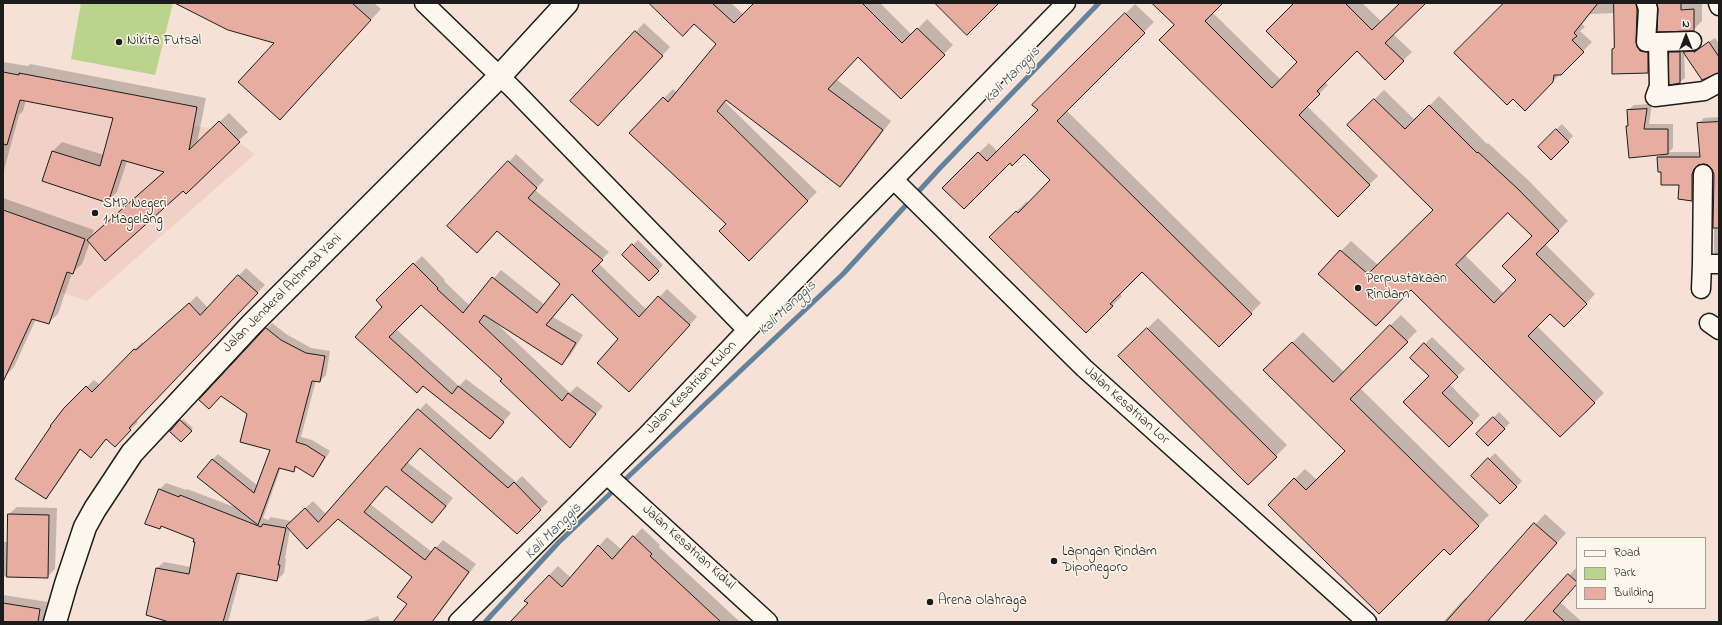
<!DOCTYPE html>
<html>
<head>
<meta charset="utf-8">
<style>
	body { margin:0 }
	#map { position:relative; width:1722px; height:625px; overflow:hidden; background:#f5e1d6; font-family:"Indie Flower",sans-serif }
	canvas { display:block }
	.frame { position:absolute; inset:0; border:4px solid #1c1c1c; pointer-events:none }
	.legend { position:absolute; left:1576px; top:537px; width:130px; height:72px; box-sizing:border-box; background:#fbf7ec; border:1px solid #a29f99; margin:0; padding:5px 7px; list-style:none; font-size:12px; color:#1c1c1c }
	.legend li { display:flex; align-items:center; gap:8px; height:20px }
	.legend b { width:20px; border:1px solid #a29f99 }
	.north { position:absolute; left:1666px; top:16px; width:40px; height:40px; -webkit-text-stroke:3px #fbf7ec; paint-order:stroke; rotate:0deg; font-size:11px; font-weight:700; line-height:16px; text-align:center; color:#1c1c1c }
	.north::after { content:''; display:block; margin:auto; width:14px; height:18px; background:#1c1c1c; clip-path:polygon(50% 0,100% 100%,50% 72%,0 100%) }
</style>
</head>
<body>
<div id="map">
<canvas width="1722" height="625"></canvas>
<div class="frame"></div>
<ul class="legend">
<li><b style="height:5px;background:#fbf7ec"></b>Road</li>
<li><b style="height:11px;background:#bad48b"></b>Park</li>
<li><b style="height:11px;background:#e7ada1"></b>Building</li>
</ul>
<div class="north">N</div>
</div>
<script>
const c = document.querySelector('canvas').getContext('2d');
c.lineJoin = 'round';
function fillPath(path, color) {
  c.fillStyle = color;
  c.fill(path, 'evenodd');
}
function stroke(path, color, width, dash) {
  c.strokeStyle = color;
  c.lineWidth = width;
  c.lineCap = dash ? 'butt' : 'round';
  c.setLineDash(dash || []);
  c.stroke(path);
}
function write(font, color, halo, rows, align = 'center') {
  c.font = font + ' "Indie Flower",sans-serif';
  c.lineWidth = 3;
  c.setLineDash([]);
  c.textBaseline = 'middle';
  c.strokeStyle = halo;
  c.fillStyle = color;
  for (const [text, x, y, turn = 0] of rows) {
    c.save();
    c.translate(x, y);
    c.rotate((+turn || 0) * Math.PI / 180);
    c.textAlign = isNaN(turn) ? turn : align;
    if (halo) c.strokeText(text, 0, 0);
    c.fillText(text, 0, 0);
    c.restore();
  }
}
fillPath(new Path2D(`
	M3 74 129 112 222 131 255 154 87 301 3 273Z`), '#f1d1c6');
fillPath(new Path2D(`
	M81 3H173L155 75 71 59Z`), '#bad48b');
fillPath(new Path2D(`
	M193 3H374L381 9 290 108 276 42Z
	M659 3H731L744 15 755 3H880L912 35 927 19 953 45 901 97 859 56 836 79 891 121 849 177 840 185 727 99 725 102 817 192 749 259 728 224 664 98 673 89 677 93 717 44 694 23Z
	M1153 3H1221L1212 12 1281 80 1299 62 1296 3H1362L1382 22 1401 3H1424L1393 34 1412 52 1385 78 1357 50 1325 82 1328 85 1307 106 1378 176 1338 216 1175 25Z
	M1506 3H1646L1656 64 1648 72 1613 49 1615 46V13L1590 14 1582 24 1585 27 1580 31 1592 42 1525 109Z
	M1658 3H1702V21L1693 30 1659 9Z
	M1135 4 1154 22 1066 110 1261 303 1219 346 1142 270 1119 293 1122 296 1086 332 991 237 1027 201 1029 204 1052 180 1024 153 1010 162 943 188 989 143 998 152 1039 110 1034 105Z
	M644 23 670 47 606 117 572 101Z
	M1715 38 1719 44V72L1685 52 1690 47 1699 46V48Z
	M1675 48H1684L1685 78 1680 82 1670 53Z
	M3 62 28 66 30 64 206 98 197 143 229 113 248 132 183 189 90 242 82 264 72 273 58 314 48 323 36 319 14 367 5 377 3 376V198L94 230 91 238 165 171 127 161 117 192 107 201 43 181 53 151 62 142 104 155 114 117 26 100 23 111 19 115 3 174Z
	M1384 90 1415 120 1439 96 1487 144 1488 143 1529 181 1568 221 1545 244 1595 294 1564 326 1550 312 1537 326 1604 393 1560 436 1411 288 1319 273 1351 241 1378 265 1434 210 1348 125ZM1508 211 1533 236 1518 280 1504 294 1465 255Z
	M1652 104 1649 124H1673V148L1669 152H1700L1698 124 1704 118 1719 117V253H1714V174L1713 169 1709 164H1699L1697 194 1692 200 1681 184 1662 171 1658 158 1662 153 1627 127 1629 125 1628 110 1634 105Z
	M1562 124 1573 136 1551 159 1539 147Z
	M516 154 544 180 535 190 609 252 598 263 647 310 667 289 697 317 636 383 620 339 573 293 553 317 583 335 570 356 562 363 495 322 570 393 577 386 603 406 570 447 503 379 421 303 396 329 459 386 466 379 511 413 490 437 424 386 417 392 356 337 384 307 377 300 422 256 445 280 444 281 470 306 501 270 545 305 562 284 509 162Z
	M638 240 663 265 649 279 623 255Z
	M246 268 265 285 136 420 138 422 115 446 107 439 91 457 81 449 53 490 45 498 65 408 94 380 100 385 142 342 144 344 197 296 208 308Z
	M1401 315 1417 331 1360 388 1489 515 1450 554 1444 548 1269 505 1305 469 1317 480 1346 451 1265 370 1303 332 1344 372Z
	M1158 318 1287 445 1248 484 1119 356Z
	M272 323 286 334 311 348 330 351 326 375 320 381 316 380 301 437 312 440 330 451 318 470 313 476 297 467 293 470 281 467 263 518 268 520 271 517 291 521 313 501 326 514 426 403 516 482 522 476 548 502 517 532 420 447 407 462 453 498 440 514 432 522 387 485 370 504 432 552 443 540 476 564 439 614 431 621 395 622 408 604 413 577 338 518 290 529 285 558 286 559 284 573 277 580 241 573 228 622H172L157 568 164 562 191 567 196 538 162 525 159 528 160 489 166 483 186 490 187 489 237 508 212 460 218 454 258 486 271 449 248 414 262 333Z
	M1432 337 1465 369 1449 384 1480 415 1449 446 1430 376 1411 358Z
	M1499 412 1510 423 1488 444 1478 434Z
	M183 419 193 428 181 441 171 432Z
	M1495 453 1522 481 1500 503 1472 476Z
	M17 507 57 508 55 569 47 577 4 576 3 583V542H9V514Z
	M1545 514 1566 533 1489 619 1493 622H1443L1465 598 1467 599Z
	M642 528 660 545 659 547 740 622H511L529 603 549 575 558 566 571 578 607 537 622 550Z
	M1577 567V584L1560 602 1582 622H1525Z
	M3 595 48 602 44 622H3Z
	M378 616 380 622H361Z`), '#0003');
stroke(new Path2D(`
	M485 622 559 542 843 274 940 168 1099 3`), '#63839c', 5);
const building = new Path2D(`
	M175 3H352L371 20 280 120 238 82 274 43 228 30Z
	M649 3H712L734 23 754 3H862L902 43 917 28 945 55 901 99 858 57 828 89 883 130 840 187 726 100 717 111 808 201 749 261 719 231 726 224 629 133 663 97 668 102 716 44 694 24 683 36Z
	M935 3H999L967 35Z
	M1152 3H1223L1205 21 1272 88 1297 62 1266 31 1294 3H1345L1372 30 1400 3H1426L1385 43 1404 61 1385 80 1357 51 1317 91 1320 94 1299 115 1370 185 1338 217 1159 40 1174 25Z
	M1504 3H1598L1574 33 1577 36 1572 40 1584 52 1561 75H1554L1553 82 1525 111 1513 99 1507 105 1454 53Z
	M1614 3H1636L1637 10 1636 42 1637 46 1640 51 1648 52V73L1612 74V49L1614 48Z
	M1657 3H1681V10L1694 9V31L1657 32 1658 10Z
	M1125 13 1145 33 1057 121 1252 314 1219 347 1142 272 1110 304 1113 306 1086 333 989 237 1016 211 1018 213 1050 180 1024 154 1012 166 1010 163 964 209 942 188 978 152 987 161 1038 110 1032 105Z
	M635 31 663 56 598 126 570 101Z
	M1709 42 1719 57V73L1702 80 1683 52 1694 51V52Z
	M1669 52H1680V83L1669 85Z
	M3 72 19 75V73L197 107 189 150 219 121 240 142 186 194 183 191 105 261 87 240 164 172 122 160 108 203 42 181 52 151 100 166 113 118 20 100 7 145 3 144Z
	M1374 99 1405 129 1429 105 1477 153 1478 152 1519 190 1559 231 1536 254 1587 304 1564 327 1550 314 1528 336 1595 403 1560 437 1411 290 1376 326 1318 274 1340 250 1368 274 1433 210 1347 125ZM1508 213 1532 236 1502 266 1516 280 1494 303 1456 265Z
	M1647 109 1644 129H1668V154L1629 158 1626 126H1628L1627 110Z
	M1719 122V228H1713L1714 174 1712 169 1708 165 1704 164 1698 165 1694 169 1692 174V201L1678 199 1679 185H1661V172H1658L1657 157H1700L1697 123Z
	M1556 129 1569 142 1551 160 1538 147Z
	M508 161 537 188 528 198 603 260 592 271 639 317 658 296 690 325 629 392 597 363 618 339 572 294 546 325 576 343 562 365 484 315 479 322 562 401 568 393 596 414 570 448 500 381 502 379 421 305 389 337 452 394 458 386 504 422 490 439 423 386 417 393 355 337 382 307 376 300 413 263 438 288 437 289 463 313 492 277 537 313 560 284 497 231 477 253 447 226Z
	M3 210 85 239 73 274 67 272 49 324 32 319 3 382Z
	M632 244 659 271 649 281 622 255Z
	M238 275 258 293 129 428 131 430 115 447 106 439 91 458 80 449 46 499 15 479 51 426H50L64 408 86 386 92 392 134 349 136 350 189 303 200 315Z
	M1390 325 1408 342 1350 399 1479 526 1450 555 1444 549 1379 614 1268 505 1294 478 1306 490 1345 451 1263 370 1292 342 1333 382Z
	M266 328 281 340 306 353 325 356 320 382 312 381 296 442 306 445 325 457 313 477 295 466 294 472 279 468 258 525 197 477 212 459 254 493 270 450 240 442 247 414 221 396 209 409 199 400Z
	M1147 328 1277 457 1248 485 1118 356Z
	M1424 343 1458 377 1442 393 1473 423 1449 447 1403 402 1429 376 1410 358Z
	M418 409 508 488 514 482 541 510 517 534 420 448 401 470 446 506 432 523 386 486 364 512 425 560 435 547 469 572 432 622H393L407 604 397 597 412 577 338 519 307 549 286 526 305 508 318 522Z
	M1493 417 1505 429 1488 446 1476 434Z
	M180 420 192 431 181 442 170 432Z
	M1488 458 1517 487 1500 504 1471 476Z
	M159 489 179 497 180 495 261 527 263 524 286 528 278 565H280L277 581 237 573 223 622H169L146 615 156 568 189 574 195 542H193L194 539 161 526 160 529 145 524Z
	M8 514 49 515 48 578 7 577Z
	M1534 523 1557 543 1487 622H1446Z
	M633 536 652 554 650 556 721 622H510L528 603 524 601 549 575 562 587 598 545 612 559Z
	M1568 574 1577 582V584L1553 611 1565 622H1524Z
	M3 603 40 609 38 622H3Z`);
fillPath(building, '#e7ada1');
stroke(building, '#1c1c1c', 1);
const street = new Path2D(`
	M424 3 513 89 747 330
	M1646 3 1648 9 1646 42H1658L1659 86 1655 97 1704 91 1719 83
	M1718 3 1719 6
	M1658 42 1692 41
	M1703 174 1702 264H1719
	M894 180 1084 368 1367 622
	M1701 289 1702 264
	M1709 323 1719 330
	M607 475 768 622
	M458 622 648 434 747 330 1066 3`);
const secondary = new Path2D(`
	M55 622 66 584 85 527 95 509 132 453 252 324 500 76 567 3`);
stroke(street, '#1c1c1c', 21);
stroke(secondary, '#1c1c1c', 25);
stroke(street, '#fbf7ec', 18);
stroke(secondary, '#fbf7ec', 22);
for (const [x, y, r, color] of [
	[119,42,4,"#1c1c1c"],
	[95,213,4,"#1c1c1c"],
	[1358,288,4,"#1c1c1c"],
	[1054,561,4,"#1c1c1c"],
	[930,602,4,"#1c1c1c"]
]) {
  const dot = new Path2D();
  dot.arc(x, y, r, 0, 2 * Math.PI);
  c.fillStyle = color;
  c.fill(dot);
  stroke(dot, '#fbf7ec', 1.5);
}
write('14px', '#1c1c1c', '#fbf7ec', [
	["Nikita Futsal",127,42],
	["SMP Negeri",103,205],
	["1 Magelang",103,221],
	["Perpustakaan",1366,280],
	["Rindam",1366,296],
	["Lapngan Rindam",1062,553],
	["Diponegoro",1062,569],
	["Arena Olahraga",938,602]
], 'left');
write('14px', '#1c1c1c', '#fbf7ec', [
	["Jalan Jenderal Achmad Yani",283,294,-45],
	["Jalan Kesatrian Kulon",692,388,-46],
	["Jalan Kesatrian Lor",1126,406,42],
	["Jalan Kesatrian Kidul",688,548,42]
]);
write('italic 15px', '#465867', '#fbf7ec', [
	["Kali Manggis",1013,76,-46],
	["Kali Manggis",788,309,-43],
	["Kali Manggis",554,532,-45]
]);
</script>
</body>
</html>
